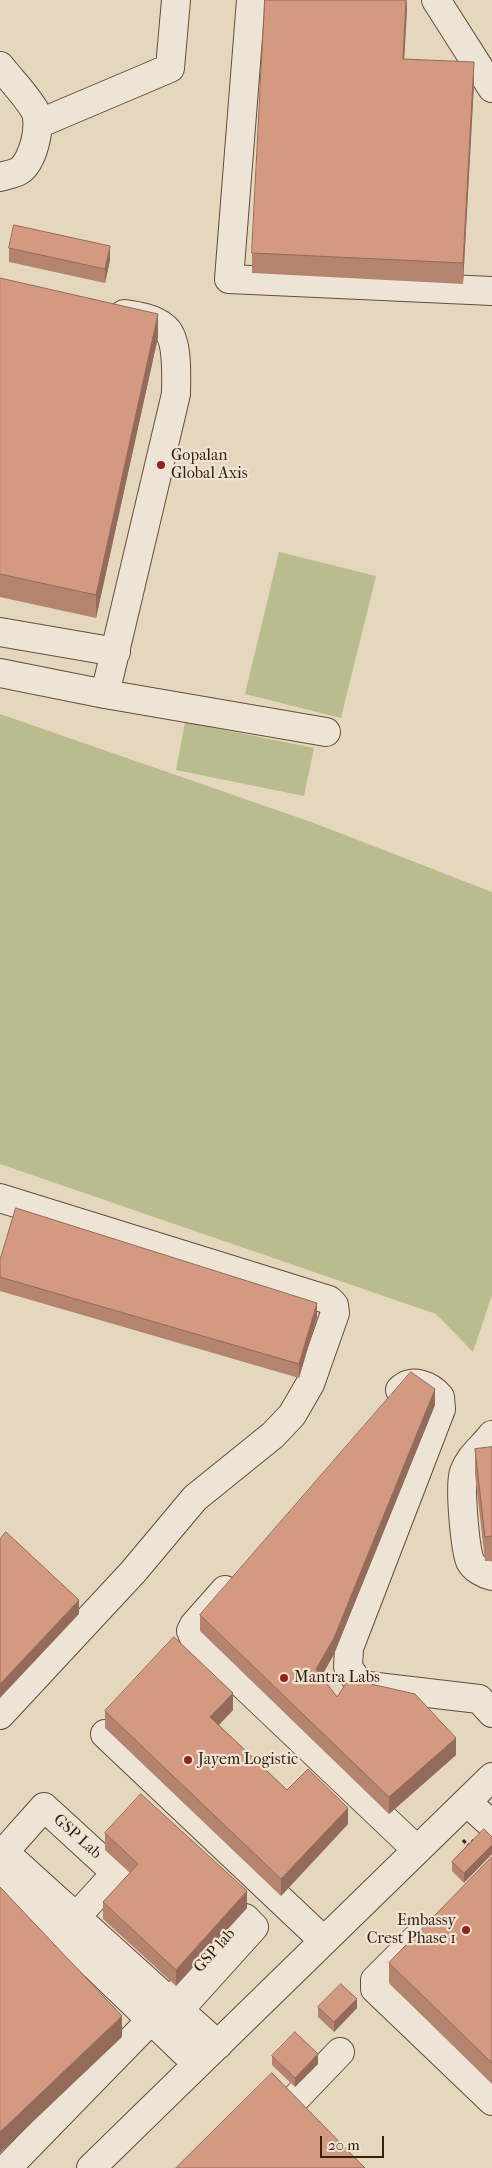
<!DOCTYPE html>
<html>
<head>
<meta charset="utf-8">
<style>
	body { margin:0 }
	#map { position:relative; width:492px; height:2168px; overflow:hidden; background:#e5d6be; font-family:"IM FELL French Canon",serif }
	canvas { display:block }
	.scale { position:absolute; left:320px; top:2136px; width:64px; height:22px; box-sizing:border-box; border:2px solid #39210b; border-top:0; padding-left:6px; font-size:15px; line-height:18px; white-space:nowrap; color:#39210b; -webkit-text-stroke:4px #eee4d5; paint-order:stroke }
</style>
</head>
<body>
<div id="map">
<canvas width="492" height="2168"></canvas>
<div class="scale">20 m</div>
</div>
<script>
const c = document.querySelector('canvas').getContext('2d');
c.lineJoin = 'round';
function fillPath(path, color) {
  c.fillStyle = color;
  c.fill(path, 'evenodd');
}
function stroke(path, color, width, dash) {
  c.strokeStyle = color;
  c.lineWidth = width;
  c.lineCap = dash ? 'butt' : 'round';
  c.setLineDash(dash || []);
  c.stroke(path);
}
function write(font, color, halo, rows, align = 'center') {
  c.font = font + ' "IM FELL French Canon",serif';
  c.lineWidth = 4.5;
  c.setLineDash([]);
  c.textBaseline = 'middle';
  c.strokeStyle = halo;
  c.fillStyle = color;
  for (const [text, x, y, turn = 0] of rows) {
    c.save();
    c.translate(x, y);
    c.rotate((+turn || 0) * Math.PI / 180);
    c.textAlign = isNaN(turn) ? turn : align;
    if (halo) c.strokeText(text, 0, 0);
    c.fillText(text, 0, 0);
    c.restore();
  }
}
fillPath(new Path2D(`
	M279 552 376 576 341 718 245 694Z
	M0 714 314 823 492 892V1295L473 1352 436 1314 0 1164Z
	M185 722 314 748 304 796 176 770Z`), '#b9bd8e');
const minor = new Path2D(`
	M251 0 229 279 492 291
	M436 0 492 88
	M0 66C11 80 25 94 34 109 43 124 33 162 19 171 14 174 6 175 0 177
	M38 124 170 68 176 0
	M0 632 116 652
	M0 673 105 694 176 394C176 377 179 338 164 327 153 318 138 316 124 314
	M105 694 326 732
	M0 1198 329 1300 334 1305 335 1313 310 1384 292 1415 273 1435 195 1498 133 1572 0 1715
	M400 1390C411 1377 431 1386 440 1397L441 1409 349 1648 348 1667 360 1685 479 1699 492 1713
	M492 1435C482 1448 469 1457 464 1472 459 1484 465 1548 470 1561 474 1569 484 1574 492 1576
	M225 1590 194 1625 191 1631 194 1638 417 1850
	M105 1734 324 1941
	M467 1802 492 1825
	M0 1875 197 2064
	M76 1917 116 1873 44 1807 4 1852 170 2002
	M416 1939 375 1980V1989L492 2101
	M179 2010 170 2002 245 1918 254 1927 179 2010 218 2045
	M296 2098 340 2052
	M7 2168 152 2019
	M91 2168 492 1777`);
stroke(minor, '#644e38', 30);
stroke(new Path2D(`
	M463 1840 468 1846 474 1840`), '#39210b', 3, [4, 2.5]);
stroke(minor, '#eee4d5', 28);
fillPath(new Path2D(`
	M407 0 404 59 474 83 463 284 252 273V253Z
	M9 248 110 260 105 283 9 262Z
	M0 278 158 337 96 618 0 597Z
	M0 1260 317 1317 299 1378 0 1291Z
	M435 1405 334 1654 321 1677 337 1697 456 1755 389 1814 200 1631V1615Z
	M492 1447V1561H485L475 1474V1449Z
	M233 1710 219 1725 287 1790 348 1824 281 1896 105 1728V1711Z
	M484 1829 464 1883 452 1871V1862Z
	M105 1833 247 1908 176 1986 103 1919V1902L130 1873 105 1850Z
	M492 1857V2084L389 1983V1963Z
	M318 2007 357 2008 334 2032 318 2017Z
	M272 2056 318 2064 295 2087 272 2065Z`), '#b5846f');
fillPath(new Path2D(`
	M406 0 407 10 403 80V59Z
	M474 62V83L463 284V263Z
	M110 246V260L105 283V269Z
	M158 314V337L96 618V595Z
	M317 1303V1317L299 1378V1364Z
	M435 1389V1405L334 1654 316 1686V1669Z
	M79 1600V1614L0 1698V1684Z
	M233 1693V1710L210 1734V1717Z
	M456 1738V1755L389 1814V1797Z
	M348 1808V1824L281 1896V1879Z
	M492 1845V1854L464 1883V1873Z
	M247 1891V1908L176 1986V1970Z
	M357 1999V2008L334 2032V2022Z
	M122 2016V2037L0 2153V2132Z
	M318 2054V2064L295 2087V2078Z`), '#946b5a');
const building = new Path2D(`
	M265 0H406L403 59 474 62 463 263 252 253Z
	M14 225 110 246 105 269 9 248Z
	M0 278 158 314 96 595 0 574Z
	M16 1208 317 1303 299 1364 0 1277V1260Z
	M411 1372 435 1389 334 1638 316 1669 337 1697 349 1679 415 1694 456 1738 389 1797 200 1615Z
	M492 1447V1536L485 1537 475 1449Z
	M6 1532 79 1600 0 1684V1539Z
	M174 1637 233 1693 210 1717 287 1790 308 1769 348 1808 281 1879 105 1711Z
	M141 1794 247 1891 176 1970 103 1902 138 1864 105 1833Z
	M484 1829 492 1837V1845L464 1873 452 1862Z
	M492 1857V2063L389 1963Z
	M0 1887 122 2016 0 2132Z
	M341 1984 357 1999 334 2022 318 2007Z
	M295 2032 318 2054 295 2078 272 2056Z
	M272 2073 365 2168H176Z`);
fillPath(building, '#d39981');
stroke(building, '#946b5a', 1);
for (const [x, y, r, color] of [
	[161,465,5,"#8f2418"],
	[284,1678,5,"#8f2418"],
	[188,1760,5,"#8f2418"],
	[466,1930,5,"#8f2418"]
]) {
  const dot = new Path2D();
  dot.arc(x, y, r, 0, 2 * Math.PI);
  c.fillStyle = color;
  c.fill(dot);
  stroke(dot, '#eee4d5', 2);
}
write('16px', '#39210b', '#eee4d5', [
	["Gopalan",171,456],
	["Global Axis",171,474],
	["Mantra Labs",294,1678],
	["Jayem Logistic",198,1760],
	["Embassy",456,1921,"right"],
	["Crest Phase 1",456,1939,"right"]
], 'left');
write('16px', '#39210b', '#eee4d5', [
	["GSP Lab",77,1837,42],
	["GSP lab",215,1951,-48]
]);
</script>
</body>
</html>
